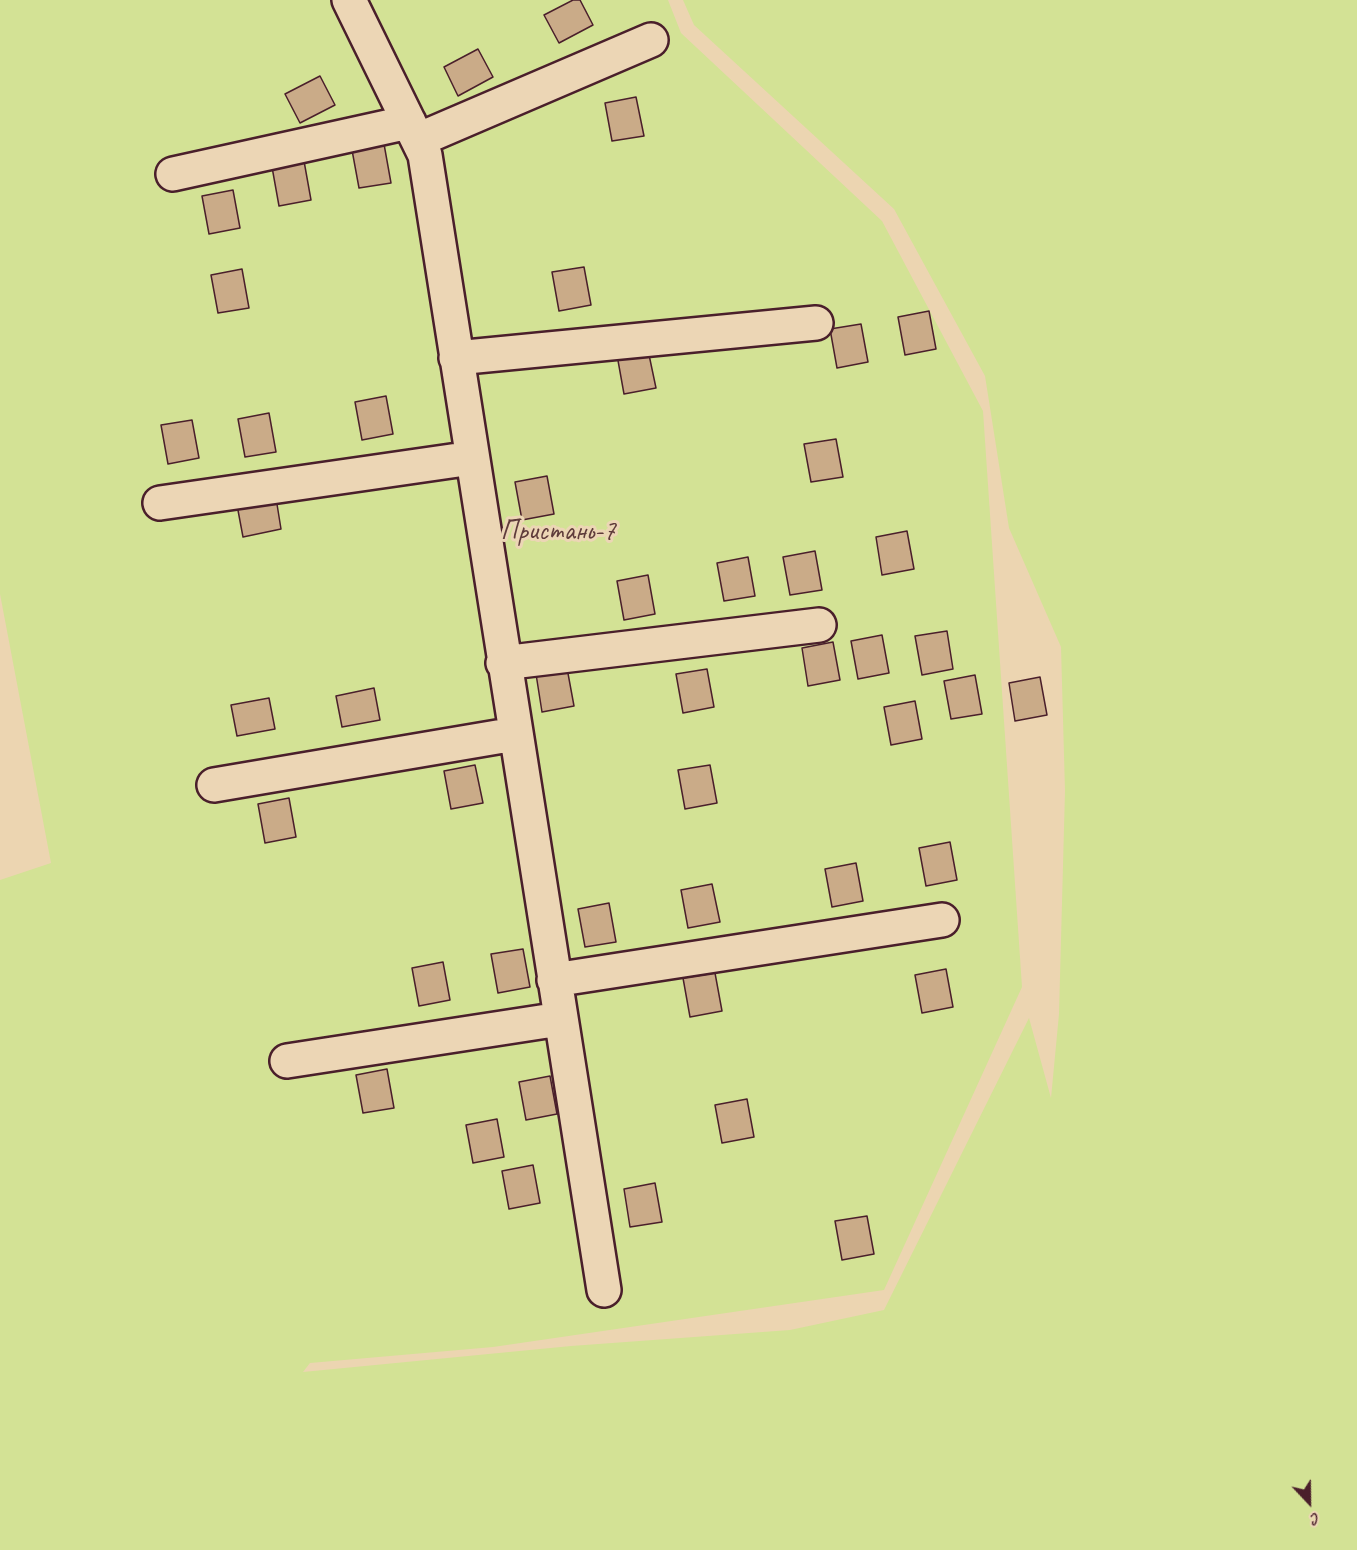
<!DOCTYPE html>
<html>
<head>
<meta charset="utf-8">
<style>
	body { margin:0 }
	#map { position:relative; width:1357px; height:1550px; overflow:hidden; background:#ecd5b1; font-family:Caveat,sans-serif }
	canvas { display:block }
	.north { position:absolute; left:1279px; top:1472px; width:60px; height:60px; -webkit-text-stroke:4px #ecd6b5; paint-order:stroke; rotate:158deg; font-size:16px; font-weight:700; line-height:24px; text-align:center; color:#4a1f2b }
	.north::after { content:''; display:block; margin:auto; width:21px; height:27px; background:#4a1f2b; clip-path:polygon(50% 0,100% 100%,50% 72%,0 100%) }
</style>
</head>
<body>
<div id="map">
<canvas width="1357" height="1550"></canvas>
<div class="north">С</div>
</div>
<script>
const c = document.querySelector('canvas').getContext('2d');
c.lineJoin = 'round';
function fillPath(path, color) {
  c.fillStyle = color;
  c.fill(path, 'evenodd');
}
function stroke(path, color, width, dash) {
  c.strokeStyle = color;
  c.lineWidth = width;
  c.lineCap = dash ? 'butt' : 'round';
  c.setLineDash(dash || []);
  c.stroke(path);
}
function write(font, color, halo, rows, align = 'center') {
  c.font = font + ' Caveat,sans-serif';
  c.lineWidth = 6;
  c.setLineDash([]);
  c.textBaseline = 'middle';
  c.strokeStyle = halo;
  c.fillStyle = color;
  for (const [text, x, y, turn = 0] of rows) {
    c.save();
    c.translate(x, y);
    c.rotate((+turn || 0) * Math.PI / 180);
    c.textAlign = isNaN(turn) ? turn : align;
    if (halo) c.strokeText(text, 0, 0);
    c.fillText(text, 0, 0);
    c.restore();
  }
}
fillPath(new Path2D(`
	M0 0H668L681 33 882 221 983 411 1022 987 884 1290 493 1347 310 1363 303 1372 571 1346 790 1330 884 1310 1029 1018 1051 1098 1059 1014 1065 791 1061 647 1009 528 985 376 894 209 694 25 683 0H1357V1550H0V880L51 863 0 594Z`), '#d3e295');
const building = new Path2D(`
	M573 0H580L593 25 559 43 544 15Z
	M478 49 493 77 458 96 444 67Z
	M320 76 335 105 300 123 285 94Z
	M636 97 644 136 612 141 605 103Z
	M384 144 391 183 359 188 352 150Z
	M304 161 311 200 279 206 272 167Z
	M233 190 240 228 209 234 202 196Z
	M584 267 591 305 559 311 552 272Z
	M242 269 249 308 218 313 211 275Z
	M929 311 936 349 905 355 898 317Z
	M861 324 868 362 837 368 830 329Z
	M648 350 656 388 624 394 617 355Z
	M386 396 393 434 362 440 355 402Z
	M269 413 276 452 245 457 238 419Z
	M192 420 199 458 168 464 161 425Z
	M836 439 843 477 811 482 804 444Z
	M547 476 554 514 522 520 515 482Z
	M276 498 281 529 243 537 237 505Z
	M907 531 914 569 882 575 876 537Z
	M815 551 822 590 790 595 783 557Z
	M748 557 755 596 724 601 717 563Z
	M648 575 655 614 624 620 617 581Z
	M947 631 953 669 922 675 915 636Z
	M882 635 889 673 858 679 851 641Z
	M833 642 840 680 808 686 802 648Z
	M567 668 574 706 542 712 536 674Z
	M707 669 714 707 683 713 676 674Z
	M975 675 982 714 951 719 944 681Z
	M1040 677 1047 715 1015 721 1009 683Z
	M374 688 380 720 342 727 336 696Z
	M269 698 275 729 237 736 231 705Z
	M915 701 922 739 891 745 884 707Z
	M475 765 483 803 451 809 444 771Z
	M710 765 717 803 685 809 678 770Z
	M289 798 296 837 265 843 258 804Z
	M950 842 957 880 926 886 919 848Z
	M856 863 863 901 832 907 825 869Z
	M712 884 720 922 688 928 681 890Z
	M609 903 616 942 585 947 578 909Z
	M523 949 530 987 498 993 491 954Z
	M443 962 450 1000 419 1006 412 968Z
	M946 969 953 1007 922 1013 915 975Z
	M715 973 722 1011 690 1017 683 978Z
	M387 1069 394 1108 363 1113 356 1075Z
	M550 1076 557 1114 526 1120 519 1082Z
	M747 1099 754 1137 722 1143 715 1105Z
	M497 1119 504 1157 473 1163 466 1125Z
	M533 1165 540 1203 509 1209 502 1171Z
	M655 1183 662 1222 630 1227 624 1189Z
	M867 1216 874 1254 842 1260 835 1221Z`);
fillPath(building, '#caab88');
stroke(building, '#4a1f2b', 1.5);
const minor = new Path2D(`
	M349 0 425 155 604 1290
	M418 140 651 40
	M173 174 409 122
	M456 358 816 323
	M160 503 472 458
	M503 663 819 625
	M214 785 515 734
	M554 980 942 920
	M287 1061 560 1019`);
stroke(minor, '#4a1f2b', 38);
stroke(minor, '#ecd6b5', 33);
write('28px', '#5f3c3b', '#ecd6b5', [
	["Пристань-7",558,532]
]);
</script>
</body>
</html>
